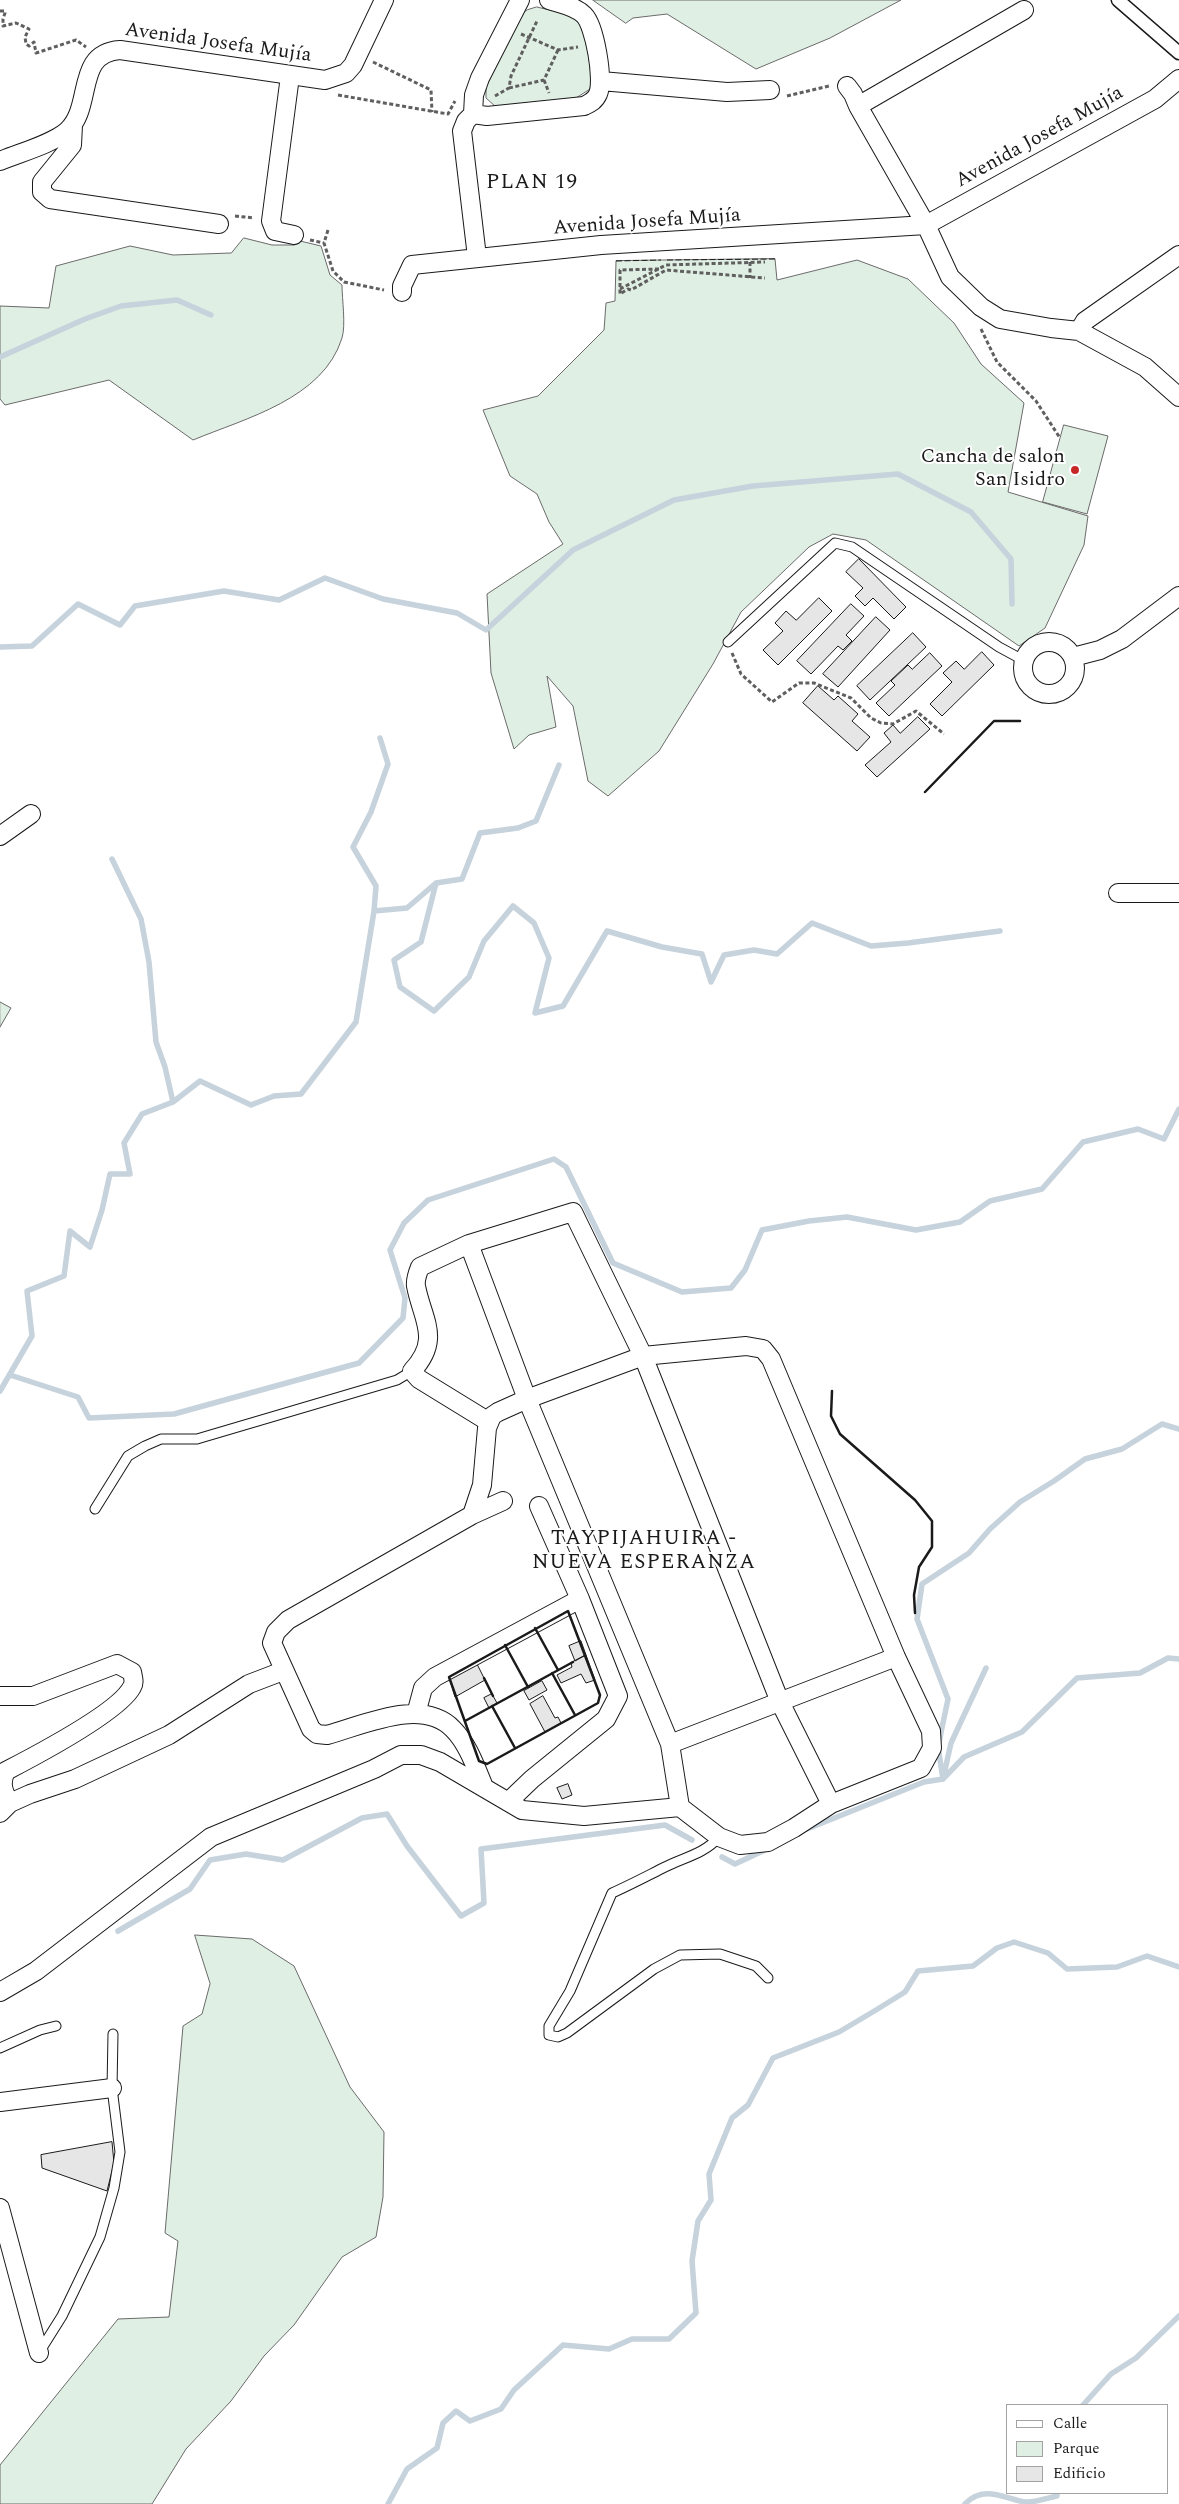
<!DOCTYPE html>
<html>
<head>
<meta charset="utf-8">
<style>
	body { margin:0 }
	#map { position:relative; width:1179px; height:2504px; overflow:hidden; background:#fff; font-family:Spectral,serif }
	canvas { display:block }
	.legend { position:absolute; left:1006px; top:2404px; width:162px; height:90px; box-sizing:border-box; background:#fff; border:1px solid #a3a3a3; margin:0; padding:6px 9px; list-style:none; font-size:15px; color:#1a1a1a }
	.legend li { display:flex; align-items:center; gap:10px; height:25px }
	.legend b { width:25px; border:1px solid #a3a3a3 }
</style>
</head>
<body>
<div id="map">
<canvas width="1179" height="2504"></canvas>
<ul class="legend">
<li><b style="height:6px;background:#fff"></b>Calle</li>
<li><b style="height:14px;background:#e0efe3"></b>Parque</li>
<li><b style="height:14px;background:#e6e6e6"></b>Edificio</li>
</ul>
</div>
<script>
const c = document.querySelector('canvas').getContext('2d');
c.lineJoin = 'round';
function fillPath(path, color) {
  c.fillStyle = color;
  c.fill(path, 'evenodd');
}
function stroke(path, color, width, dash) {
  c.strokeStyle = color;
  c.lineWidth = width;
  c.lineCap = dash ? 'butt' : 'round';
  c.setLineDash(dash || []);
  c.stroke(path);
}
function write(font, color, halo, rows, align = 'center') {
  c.font = font + ' Spectral,serif';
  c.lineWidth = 4;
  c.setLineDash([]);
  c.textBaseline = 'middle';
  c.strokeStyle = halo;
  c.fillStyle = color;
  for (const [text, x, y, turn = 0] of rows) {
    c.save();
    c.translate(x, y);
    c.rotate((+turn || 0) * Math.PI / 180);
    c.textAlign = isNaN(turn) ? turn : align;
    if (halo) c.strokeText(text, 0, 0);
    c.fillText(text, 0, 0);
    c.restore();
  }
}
const green = new Path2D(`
	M593 0H901L830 38 756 69 667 14 633 18 626 23Z
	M537 7C548 10 565 12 575 18 585 24 594 78 590 89L576 98 496 107 486 98V87L520 15 527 10Z
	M244 238 272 245H295L296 240 321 246 330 275 342 285C342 299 346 325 342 338 323 399 246 418 193 440L109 380 5 405 0 399V306L49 308 56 266 130 246 173 255 231 253Z
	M775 259 777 280 857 260 908 279 954 323 981 364 1024 403 1008 492 1088 516 1084 545 1045 628 1019 646 866 540 833 534 809 547 741 612 713 664 659 751 608 796 588 781 573 706 547 676 556 727 529 735 514 749 491 673 487 594 563 544 549 522 537 494 510 476 483 410 538 396 604 330 606 303 615 301 616 261Z
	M1064 425 1108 436 1087 514 1043 502Z
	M0 1002 11 1008 0 1027Z
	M195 1935 252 1939 294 1966 350 2087 384 2132 383 2197 376 2237 342 2257 294 2325 264 2356 231 2401 186 2449 152 2504H0V2465L118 2319 169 2317 178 2241 165 2233 183 2026 202 2014 210 1984Z`);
fillPath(green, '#e0efe3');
stroke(green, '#6a6a6a', 1);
stroke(new Path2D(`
	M0 357 85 319 121 306 177 300 211 315
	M0 647 32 646 78 604 120 625 135 606 224 591 279 600 325 578 383 599 457 613 486 630 573 550 674 500 753 486 898 474 971 512 1011 559 1012 604
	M112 859 141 919 149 962 156 1042 165 1067 173 1102
	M436 883 421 942 394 960 400 987 434 1011 469 977 484 941 513 906 534 923 549 958 535 1013 563 1006 607 931 662 947 702 954 711 982 724 955 754 950 777 954 812 923 871 946 908 943 1000 931
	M374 911 376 886 353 847 371 812 388 764 380 738
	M10 1375 78 1397 89 1418 174 1414 359 1363 403 1318 405 1298 390 1250 404 1223 428 1200 554 1159 566 1167 613 1263 682 1292 731 1288 745 1270 762 1230 809 1221 847 1217 916 1230 960 1222 990 1201 1042 1189 1083 1142 1138 1129 1164 1139 1179 1109
	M0 1391 32 1336 27 1291 64 1276 70 1231 90 1247 102 1210 110 1174H130L124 1143 142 1114 173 1102 200 1081 251 1105 274 1096 301 1094 356 1022 374 911 407 908 436 883 462 879 480 833 518 828 536 821 559 765
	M943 1779 938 1747 948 1699 917 1619 922 1584 969 1553 990 1529 1020 1502 1054 1481 1085 1459 1122 1449 1162 1424 1179 1429
	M943 1779 964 1757 1022 1732 1077 1678 1140 1673 1168 1658 1179 1659
	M807 1829 924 1782 943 1779 951 1743 986 1668
	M722 1857 735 1864 767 1849
	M118 1931 190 1889 210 1860 246 1854 283 1860 362 1818 387 1814 407 1846 461 1916 484 1903 481 1849 665 1825 692 1840
	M1083 2405 1111 2374 1136 2358 1179 2316
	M388 2504 407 2469 437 2448 443 2423 456 2411 470 2421 501 2409 514 2390 563 2345 609 2349 632 2339H669L696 2313 692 2261 698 2221 711 2200 709 2174 732 2118 748 2105 773 2058 839 2032 876 2010 905 1992 918 1971 973 1966 997 1948 1014 1942 1048 1953 1067 1969 1117 1967 1147 1956 1179 1967
	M965 2504C984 2484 1005 2499 1025 2502 1034 2503 1047 2498 1057 2496V2493`), '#c6d2dc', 5.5);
const building = new Path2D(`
	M859 559 906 607 894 619 873 598 865 606 855 596 863 588 846 572Z
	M819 598 832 611 778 665 763 650 783 631 775 623 786 611 796 620Z
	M851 604 864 616 846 635 852 641 843 650 838 646 811 674 797 661Z
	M876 617 890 630 838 687 823 674Z
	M913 633 926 647 870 700 857 686Z
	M982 652 994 665 942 716 930 704 952 682 943 673 956 661 964 669Z
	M930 653 942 666 889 716 876 703 895 685 891 681 908 665 912 669Z
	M818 686 834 700 838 696 858 714 852 721 870 737 857 751 803 703Z
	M918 717 930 729 877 777 865 765 891 742 884 733 893 725 900 733Z
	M581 1641 586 1655 575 1661 569 1646Z
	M586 1655 595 1680 586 1683 581 1674 561 1683 557 1675 572 1667 571 1663Z
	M475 1660 485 1680 455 1697 449 1677Z
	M542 1681 547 1690 529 1700 524 1691Z
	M492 1694 497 1703 489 1708 484 1698Z
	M543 1696 555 1718 558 1717 561 1723 545 1732 530 1704Z
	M568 1784 572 1795 562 1799 557 1788Z
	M112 2142 114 2163 107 2191 42 2168 41 2155Z`);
fillPath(building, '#e6e6e6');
stroke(building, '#1a1a1a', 1);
const service = new Path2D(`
	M728 642 835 543 852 547 999 647 1023 660
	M95 1509 128 1456 145 1446 161 1439H197L397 1380 412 1371
	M719 1837C704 1854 685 1857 665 1867 647 1876 630 1885 612 1893L570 1991 549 2026V2035L558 2037 567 2033 654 1969 680 1955 720 1954 756 1966 768 1978
	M0 2048 40 2030 56 2026
	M40 2351 62 2316 100 2237 114 2188 120 2152 112 2088 113 2034`);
const pedestrian = new Path2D(`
	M1118 0 1179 53`);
const minor = new Path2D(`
	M1024 10 858 106 926 225 950 277 981 307 1000 319 1051 328 1079 331 1145 367 1179 397
	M290 76 271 221 275 231 294 235
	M601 81 727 92 770 90
	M847 86 853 94 858 106
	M473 114 474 95 480 78 520 0
	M73 125 72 145 42 182V192L50 199 219 224
	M0 161C19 153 52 144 67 131 94 107 74 53 120 50L325 80 346 73 353 65 384 0
	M477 257 462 131 466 121 473 114 487 116 584 106C590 103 595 101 598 94 604 80 595 26 584 15 575 6 561 4 549 0
	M402 292V286L412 265 601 245 926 225 1155 99 1179 79
	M1079 331 1085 321 1179 255
	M1023 668a26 26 0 1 1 52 0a26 26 0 1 1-52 0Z
	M1073 657 1100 650 1122 639 1179 596
	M0 836 31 814
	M1118 893H1179
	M469 1244 527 1399 670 1744 680 1807
	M489 1422 419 1379 412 1371C442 1339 422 1319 416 1286 415 1280 418 1272 420 1267L469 1244 573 1212 643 1356 780 1702 831 1804
	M0 1696H33L117 1664 132 1672C133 1678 135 1682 132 1687 119 1712 33 1757 6 1771 0 1783 3 1792 10 1803
	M416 1714 423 1688 435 1677 580 1599
	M670 1744 896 1657
	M484 1787C476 1768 468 1744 453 1729 422 1697 364 1725 327 1735L317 1734 311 1729 272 1643 276 1632 288 1620 472 1515 503 1501
	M508 1802 532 1779 606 1719 618 1696 580 1599 539 1506
	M0 1813 10 1803 30 1794 75 1779 169 1735 249 1684 283 1671
	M0 1992 36 1971 211 1837 374 1769 401 1755H421L440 1762 522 1810 584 1816 680 1807 719 1837 740 1845 768 1842 794 1828 831 1804 921 1768 932 1748 931 1731 896 1657 771 1359 763 1349 746 1346 643 1356 527 1399 498 1412 492 1416 487 1428 482 1485 472 1515
	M0 2102 112 2088
	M0 2208 39 2353`);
stroke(service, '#1a1a1a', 11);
stroke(pedestrian, '#1a1a1a', 15);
stroke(minor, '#1a1a1a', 20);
stroke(new Path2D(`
	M0 11H5V13L3 19V26L16 23 29 29 25 37 26 44 29 46 34 42 36 53 76 40 86 47
	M521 34 558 50 578 47
	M373 62 431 90 432 112
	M544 80 549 93
	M509 88 544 80 558 50
	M338 95 448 114 455 101
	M495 96 509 88 511 76 537 21
	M787 96 829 86
	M235 216 254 218
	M328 230 324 243 333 271 344 282 384 290
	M310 240 324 243
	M750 262V278
	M659 269 620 270V294L628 289 631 290 666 270 765 278
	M620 289 666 265 765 262
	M981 329 997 362 1036 401 1060 438
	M732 653 741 674 772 702 799 683H814L851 698 871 718 881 723 893 724 916 711 944 734`), '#5f5f5f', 3, [4, 2.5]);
stroke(service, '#fff', 9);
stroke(pedestrian, '#fff', 12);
stroke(minor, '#fff', 18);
stroke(new Path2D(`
	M667 260 775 259
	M616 261 661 260`), '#1a1a1a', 1, [6, 2.5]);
stroke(new Path2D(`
	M925 792 994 721H1020
	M832 1391 831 1416 840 1434 915 1500 932 1521V1547L919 1567 914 1595 915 1613
	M568 1611 600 1695 598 1703 487 1764 479 1761 449 1677Z
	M535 1628 558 1670
	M505 1645 528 1687
	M552 1673 575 1715
	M484 1678 493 1696
	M492 1706 515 1748
	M465 1721 573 1662`), '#1a1a1a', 2.5);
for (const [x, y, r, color] of [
	[1075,470,5,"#c62828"]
]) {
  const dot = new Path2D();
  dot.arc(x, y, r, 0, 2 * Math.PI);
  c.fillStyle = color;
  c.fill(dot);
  stroke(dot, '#fff', 2);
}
write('20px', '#1a1a1a', '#fff', [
	["Avenida Josefa Mujía",218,44,8],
	["Avenida Josefa Mujía",1040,138,-29],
	["Avenida Josefa Mujía",647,223,-4]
]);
write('20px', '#1a1a1a', '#fff', [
	["Cancha de salon",1065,458],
	["San Isidro",1065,481]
], 'right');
c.letterSpacing = '1px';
write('21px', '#1a1a1a', '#fff', [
	["PLAN 19",532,184],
	["TAYPIJAHUIRA -",644,1540],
	["NUEVA ESPERANZA",644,1564]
]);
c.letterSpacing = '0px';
</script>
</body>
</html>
